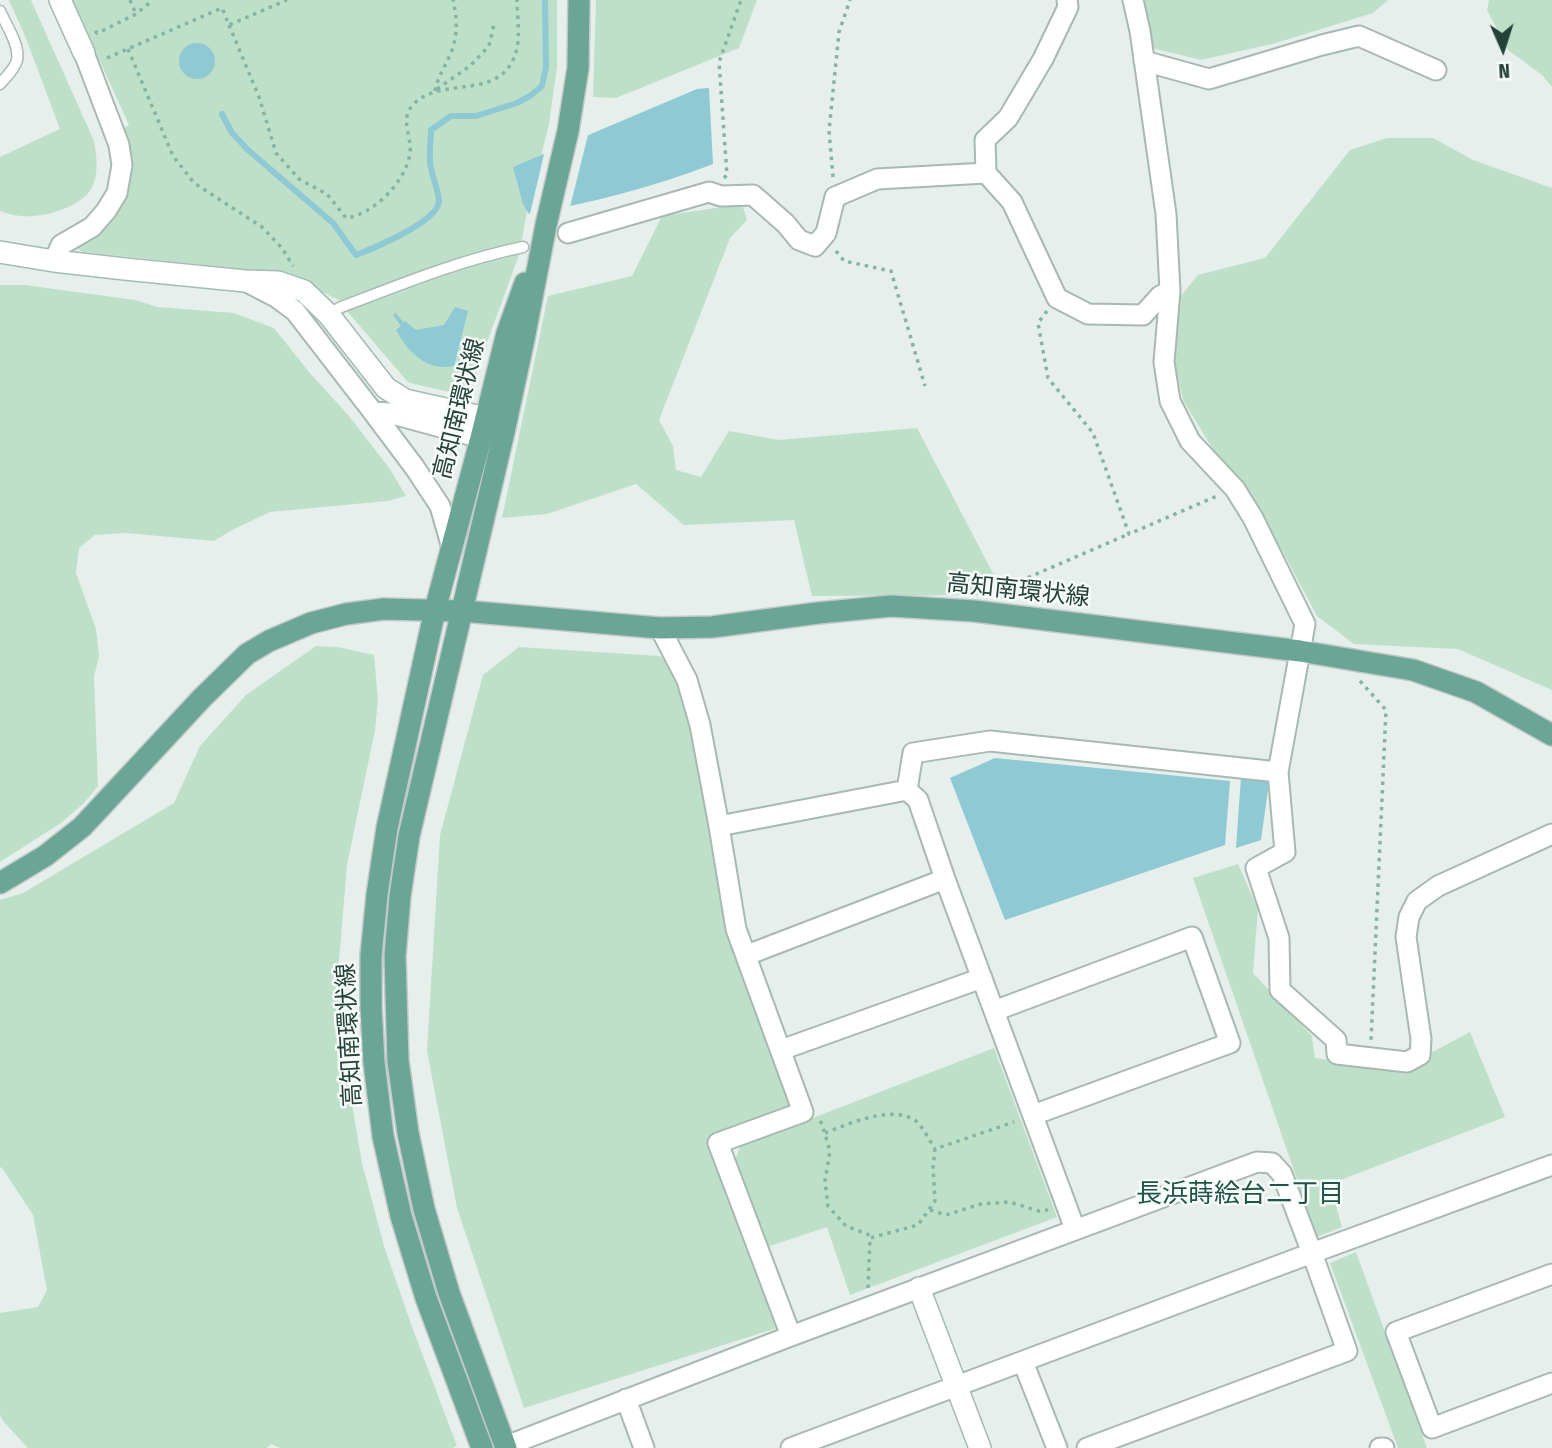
<!DOCTYPE html>
<html>
<head>
<meta charset="utf-8">
<style>
	body { margin:0 }
	#map { position:relative; width:1552px; height:1448px; overflow:hidden; background:#e6efeb; font-family:"Fira Sans Condensed",sans-serif }
	canvas { display:block }
	.north { position:absolute; left:1468px; top:14px; width:70px; height:70px; -webkit-text-stroke:5px #f7fbf9; paint-order:stroke; rotate:177deg; font-size:19px; font-weight:700; line-height:28px; text-align:center; color:#24423a }
	.north::after { content:''; display:block; margin:auto; width:24px; height:32px; background:#24423a; clip-path:polygon(50% 0,100% 100%,50% 72%,0 100%) }
</style>
</head>
<body>
<div id="map">
<canvas width="1552" height="1448"></canvas>
<div class="north">N</div>
</div>
<script>
const c = document.querySelector('canvas').getContext('2d');
c.lineJoin = 'round';
function fillPath(path, color) {
  c.fillStyle = color;
  c.fill(path, 'evenodd');
}
function stroke(path, color, width, dash) {
  c.strokeStyle = color;
  c.lineWidth = width;
  c.lineCap = dash ? 'butt' : 'round';
  c.setLineDash(dash || []);
  c.stroke(path);
}
function write(font, color, halo, rows, align = 'center') {
  c.font = font + ' "Fira Sans Condensed","Noto Sans JP",sans-serif';
  c.lineWidth = 5;
  c.setLineDash([]);
  c.textBaseline = 'middle';
  c.strokeStyle = halo;
  c.fillStyle = color;
  for (const [text, x, y, turn = 0] of rows) {
    c.save();
    c.translate(x, y);
    c.rotate((+turn || 0) * Math.PI / 180);
    c.textAlign = isNaN(turn) ? turn : align;
    if (halo) c.strokeText(text, 0, 0);
    c.fillText(text, 0, 0);
    c.restore();
  }
}
fillPath(new Path2D(`
	M9 0H31L94 141C97 156 99 176 91 189 80 208 42 218 22 216 14 216 7 213 0 211V157L60 129 27 41Z
	M72 0H557V67L549 124 526 217 519 255 475 375 469 385 459 391 449 392 410 383 407 381 346 310 339 300 281 273 83 252 79 250V244L114 217 124 192 122 129 129 125Z
	M596 0H757L739 48 616 98 593 97Z
	M1143 0H1388L1373 13 1276 43 1201 60 1152 48Z
	M1489 0H1552V87L1542 75 1508 50 1487 10Z
	M1387 138H1433L1473 160 1552 188V690L1458 649 1354 644 1317 616 1283 552 1228 474 1183 400 1172 352 1170 309 1198 275 1265 258 1350 150Z
	M742 204 747 220 730 238 659 420 673 446 676 470 701 477 729 431 779 440 917 428 997 581 996 595 812 596 794 520 684 525 636 484 547 514 502 518 548 296 632 276 662 216Z
	M0 285H25L135 300 157 307 234 313 274 328 309 372 349 416 390 469 406 496 387 501 270 512 232 530 214 541 126 533 95 535 79 548 76 573 96 629 99 657 94 676 98 786 84 803 61 823 0 862Z
	M316 646 338 647 374 655 378 700 375 730 347 865 338 973 340 1034 362 1163 384 1246 411 1324 457 1446 452 1448H280L271 1444 267 1448H28L3 1421 0 1415V1313L38 1307 47 1290 33 1215 2 1168 0 1167V900L23 893 174 803 200 746 246 695Z
	M519 647 660 656 674 668 693 743 728 926 792 1107 709 1141 777 1328 524 1408 457 1208 427 1051 440 835 483 675Z
	M1238 864 1258 909 1253 973 1312 1036 1315 1058 1399 1070 1470 1032 1505 1117 1330 1184 1342 1227 1317 1237 1193 878Z
	M994 1048 1057 1217 850 1295 827 1227 767 1247 734 1164 740 1146Z
	M1356 1252 1427 1448H1398L1330 1263Z`), '#bfe0c8');
fillPath(new Path2D(`
	M179 61a18 18 0 1 1 36 0a18 18 0 1 1-36 0Z
	M709 88 713 164C654 187 591 203 529 214L523 204 513 167 697 89Z
	M455 307 468 311 454 366C427 372 408 352 396 330L401 326 393 315 396 313 403 322 405 321 416 330 444 325Z
	M995 758 1230 781 1225 845 1005 920 950 778Z
	M1241 777 1269 782 1261 840 1236 848Z`), '#8ec9d4');
fillPath(new Path2D(`
	M589 131 569 211 529 218 545 150Z`), '#e6efeb');
stroke(new Path2D(`
	M222 114 232 133 248 150 333 223 356 255C374 248 440 221 439 200 438 190 433 179 431 168 428 156 431 143 431 130L451 116H476L517 103 530 96 542 86 546 67 545 0`), '#8ec9d4', 6);
const lane = new Path2D(`
	M0 11C6 25 20 45 17 60 15 69 5 78 0 84
	M329 315 339 308C399 285 460 260 523 247`);
const street = new Path2D(`
	M1144 61 1209 79 1322 45 1359 36 1436 70
	M986 173 985 140 1008 118 1043 59 1068 7 1067 0
	M568 233 709 192 721 196 753 195 786 224 799 240 815 246 826 233 835 197 877 179 986 173 1012 202 1057 298 1088 314 1143 315 1160 296 1170 291
	M54 261 61 245 92 227 106 211 117 193 122 165 119 145 84 53
	M245 281 276 297 295 311 373 412 389 413 481 438 496 434
	M373 412 415 468 440 506 452 548
	M660 628 687 680 700 725 719 826 736 929 803 1112 718 1143 791 1336
	M1278 772 1285 852 1256 868 1279 938 1280 990 1336 1040 1337 1054 1407 1062 1420 1055 1421 1039 1406 937 1409 917 1417 901 1438 886 1552 834
	M907 790 913 753 990 741 1278 772 1305 624 1253 518 1235 489 1190 441 1170 401 1164 362 1170 291 1166 214 1140 31 1133 0
	M719 826 907 790 918 800 945 879 1075 1229
	M747 955 945 879
	M994 1011 1192 937 1230 1043 1033 1115
	M781 1050 982 978
	M1552 1274 1396 1332 1432 1428 1552 1383
	M1023 1362 1057 1448
	M626 1399 644 1448
	M506 1446 791 1336 1257 1162 1272 1163 1282 1174 1312 1253 791 1448
	M1087 1448 1347 1351 1312 1253 1552 1165
	M1380 1448H1384`);
const secondary = new Path2D(`
	M60 0 84 53
	M0 252 54 261 125 269 245 281 278 282 304 291 329 315 386 388 405 400 486 418 499 429
	M919 1288 980 1448`);
const primary = new Path2D(`
	M0 883 45 856 82 827 202 698 247 654 269 641 311 623 346 614 384 609 463 611 660 628 712 627 818 613 891 606 974 611 1300 651 1413 670 1476 692 1552 735
	M482 1448 426 1298 401 1216 383 1136 374 1062 371 1007V956L377 895 387 828 435 610 481 438 507 333 525 283
	M506 1448 449 1293 424 1209 408 1133 398 1061 395 956 400 896 409 836 504 432 524 339 546 225 568 131 578 68 579 0`);
stroke(lane, '#a8b8b2', 13);
stroke(street, '#a8b8b2', 23);
stroke(secondary, '#a4bbb3', 24);
stroke(primary, '#c2cac8', 24);
stroke(new Path2D(`
	M130 0 136 14
	M229 25 259 97 276 153 299 179 327 194 346 218C375 214 406 181 410 153 412 137 400 120 412 106 440 73 504 105 517 48 520 33 517 15 517 0
	M95 31 97 33 102 31 136 14 153 0
	M128 49 173 156 194 183 262 227 282 248 293 266
	M107 58 222 8 229 25 287 0
	M437 89 470 66 489 46 494 24
	M435 91C438 75 447 64 452 50 458 33 457 17 453 0
	M833 177 829 131 839 32 850 0
	M724 178 727 175 719 62 741 0
	M836 251 844 261 891 271 925 386
	M1047 311 1038 323 1048 378 1093 433 1129 534 1217 496
	M1020 581 1129 534
	M1360 681 1386 710 1371 1041
	M820 1121 822 1124 830 1151 825 1181 828 1206 846 1226 872 1236
	M825 1133C848 1124 892 1104 916 1121 923 1127 929 1140 935 1149
	M930 1210 946 1215 981 1204 1009 1202 1039 1211 1048 1210
	M868 1288 870 1238 918 1225 935 1201 933 1168 935 1149 1014 1122`), '#86b3a5', 3.5, [3.5, 5]);
stroke(lane, '#fff', 10);
stroke(street, '#fff', 19);
stroke(secondary, '#fff', 21);
stroke(primary, '#6aa596', 21);
write('24px', '#24423a', '#f7fbf9', [
	["高知南環状線",460,409,-76],
	["高知南環状線",1018,591,6],
	["高知南環状線",350,1035,-93]
]);
write('26px', '#1f5548', '#f7fbf9', [
	["長浜蒔絵台二丁目",1240,1195]
]);
</script>
</body>
</html>
